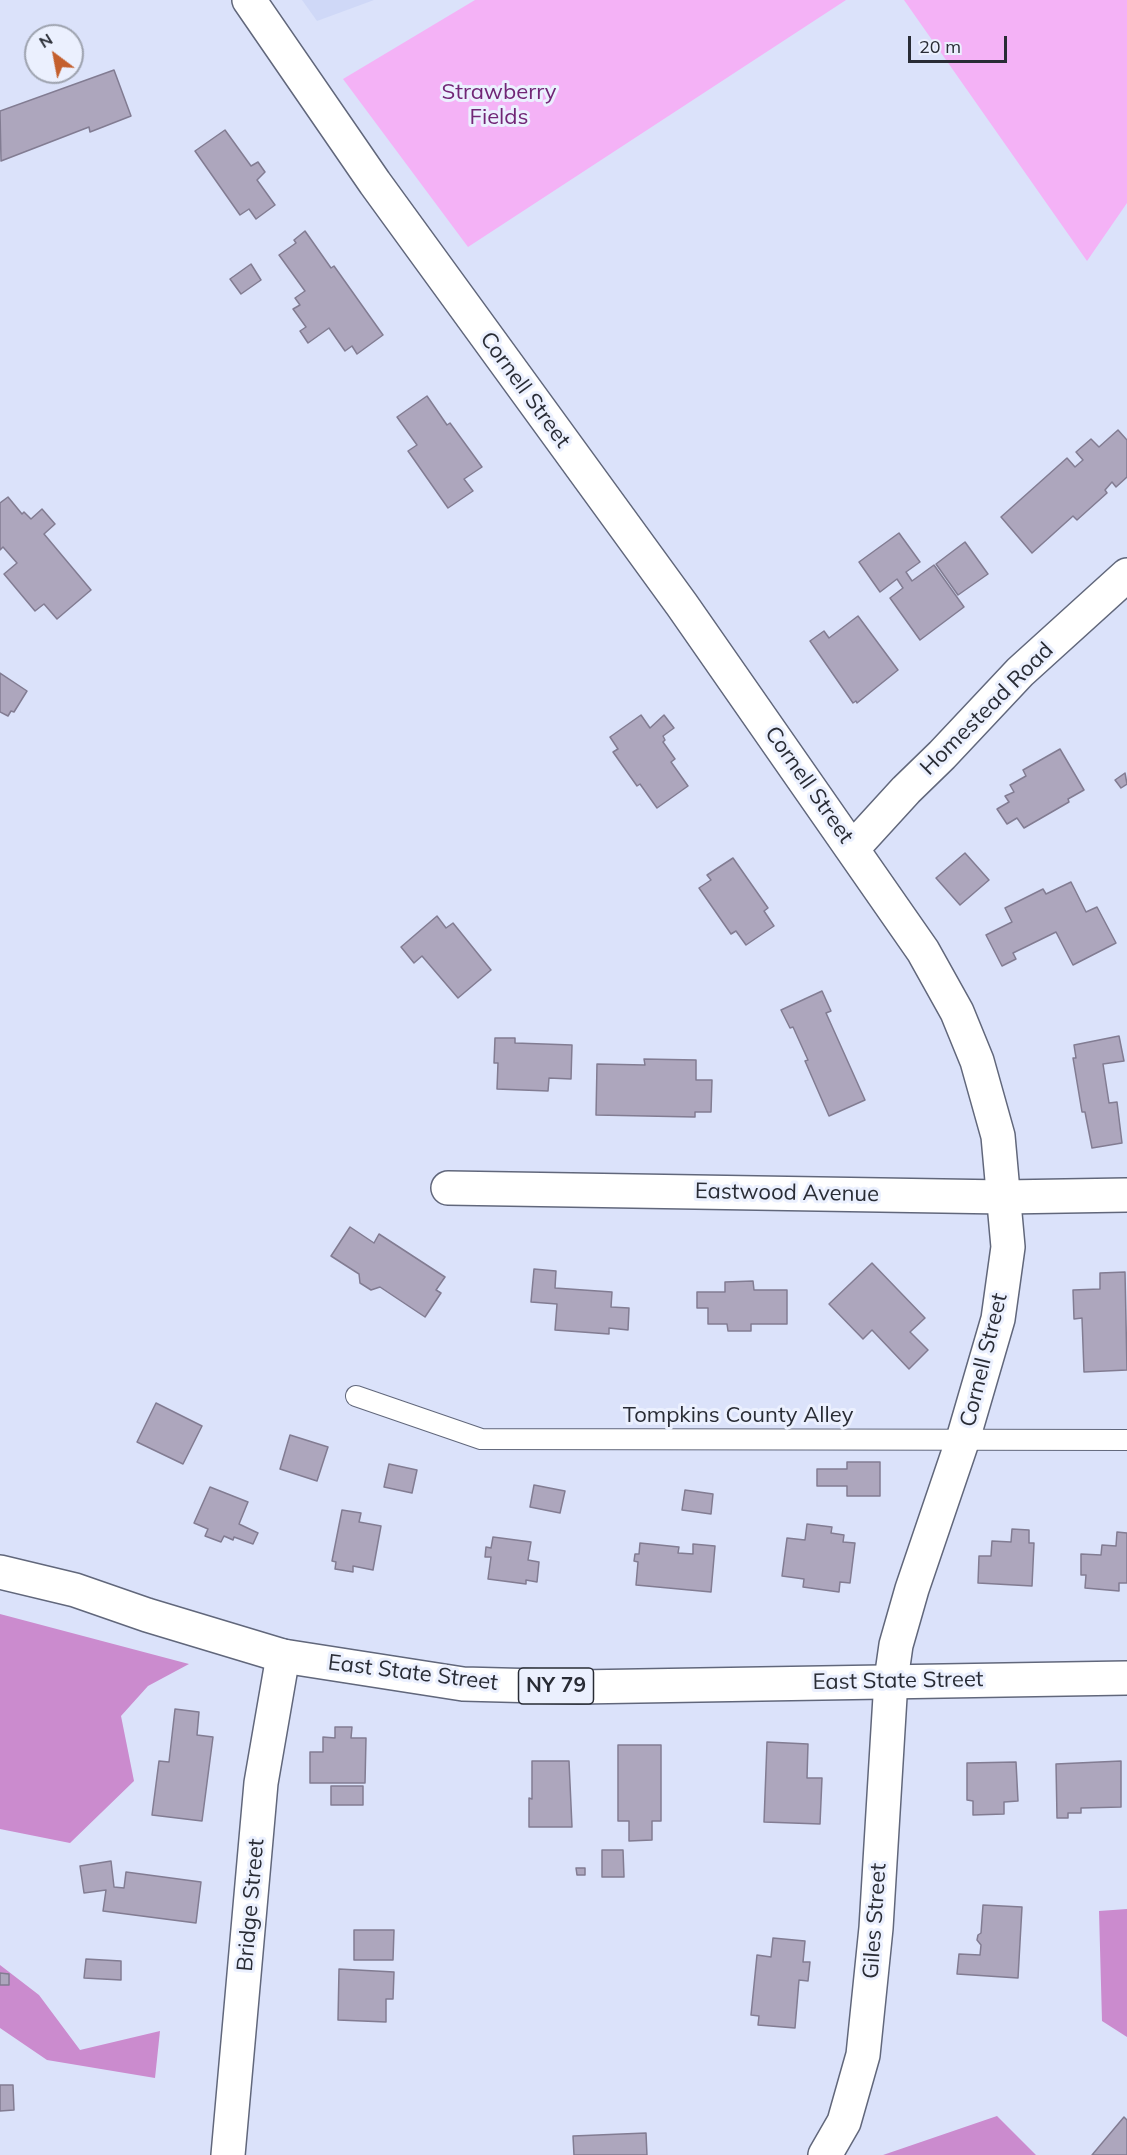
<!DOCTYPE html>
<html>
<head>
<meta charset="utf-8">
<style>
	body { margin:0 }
	#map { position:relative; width:1127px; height:2155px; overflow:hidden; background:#dbe2fa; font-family:Mulish,sans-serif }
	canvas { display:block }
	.north { position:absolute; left:24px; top:24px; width:60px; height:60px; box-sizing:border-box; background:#ebf0fe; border:2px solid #9da2ae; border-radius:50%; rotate:328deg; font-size:16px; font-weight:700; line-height:24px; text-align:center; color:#292c35 }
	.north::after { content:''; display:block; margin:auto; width:21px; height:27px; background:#c45f2d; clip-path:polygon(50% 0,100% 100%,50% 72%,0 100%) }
	.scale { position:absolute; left:908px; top:36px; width:99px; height:27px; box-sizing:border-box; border:3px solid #292c35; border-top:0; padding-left:8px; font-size:18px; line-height:21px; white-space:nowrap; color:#292c35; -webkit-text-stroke:4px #ebf0fe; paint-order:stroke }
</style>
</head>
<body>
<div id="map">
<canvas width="1127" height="2155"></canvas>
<div class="north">N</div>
<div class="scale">20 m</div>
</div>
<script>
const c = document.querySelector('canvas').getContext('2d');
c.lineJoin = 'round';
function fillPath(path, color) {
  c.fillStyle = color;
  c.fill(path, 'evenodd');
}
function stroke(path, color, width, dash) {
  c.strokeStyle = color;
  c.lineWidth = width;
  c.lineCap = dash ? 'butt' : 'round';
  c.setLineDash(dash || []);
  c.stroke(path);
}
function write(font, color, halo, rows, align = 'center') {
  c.font = font + ' Mulish,sans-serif';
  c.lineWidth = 6;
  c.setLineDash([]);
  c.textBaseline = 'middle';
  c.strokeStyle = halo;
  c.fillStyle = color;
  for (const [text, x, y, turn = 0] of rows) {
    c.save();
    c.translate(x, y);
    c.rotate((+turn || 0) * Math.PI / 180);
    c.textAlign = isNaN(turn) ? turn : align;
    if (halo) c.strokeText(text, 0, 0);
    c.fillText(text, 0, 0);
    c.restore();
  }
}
fillPath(new Path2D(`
	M302 0H374L317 21Z`), '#cfd8f7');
fillPath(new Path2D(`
	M475 0H846L468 247 343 79Z
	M904 0H1127V203L1087 261Z`), '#f4b2f6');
fillPath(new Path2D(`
	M0 1614 189 1664 148 1686 121 1716 134 1781 70 1843 0 1829Z
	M1127 1909V2037L1102 2021 1099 1911Z
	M0 1965 39 1995 80 2050 160 2031 155 2078 47 2060 0 2028Z
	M997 2116 1036 2155H883Z`), '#cb8bce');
const building = new Path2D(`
	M114 70 131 116 90 132 89 127 1 161 0 111Z
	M225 130 251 166 258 162 265 172 257 180 275 205 256 219 249 209 240 215 195 151Z
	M305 231 331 268 334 266 383 335 357 354 352 346 345 351 329 328 308 343 300 331 306 327 293 309 300 305 295 298 305 291 279 255 296 243 294 240Z
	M251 264 261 280 241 294 230 279Z
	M427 396 447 425 450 423 482 467 464 479 473 491 448 508 408 451 417 445 397 417Z
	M1118 430 1127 440V477L1116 487 1112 482 1105 490 1107 493 1077 520 1073 516 1032 553 1001 517 1067 458 1075 467 1083 460 1076 452 1091 439 1099 447Z
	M8 497 22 514 24 512 31 519 42 509 55 524 44 534 91 590 57 619 44 604 35 611 4 574 17 563 3 547 0 550V503Z
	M899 533 920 562 906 572 912 581 934 565 964 607 920 640 890 598 903 588 897 579 880 592 859 562Z
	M965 542 988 574 958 595 936 564Z
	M858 616 898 670 857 703 856 701 853 703 810 641 824 631 829 638Z
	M0 673 27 691 14 712 11 711 8 716 0 712Z
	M641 715 650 728 664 715 674 728 663 736 665 740 663 742 675 759 671 762 688 786 657 808 640 784 637 786 613 752 618 749 610 737Z
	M1060 749 1084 790 1068 799 1069 802 1024 828 1017 818 1007 824 997 809 1009 802 1005 796 1014 792 1010 785 1026 776 1023 770Z
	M1125 773 1127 784 1121 788 1115 780Z
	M965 853 989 880 960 905 936 878Z
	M733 858 768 908 764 911 774 926 746 945 736 931 731 934 699 888 711 880 707 875Z
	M1071 882 1086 912 1097 907 1116 943 1073 965 1056 932 1013 953 1016 959 1002 966 986 935 1012 922 1005 908 1043 889 1046 894Z
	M437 916 446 928 453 923 491 970 458 998 422 956 414 963 401 947Z
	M822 991 831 1011 826 1013 865 1100 829 1116 805 1061 808 1060 793 1027 790 1028 781 1010Z
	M1119 1036 1124 1061 1103 1064 1109 1103 1117 1102 1122 1143 1092 1148 1085 1112H1082L1073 1058H1076L1074 1045Z
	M495 1038H515V1043L572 1045 571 1079 549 1078 548 1091 497 1089 498 1063H494Z
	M644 1059 696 1060V1080H712L711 1112H695V1117L596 1115 597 1064 645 1065Z
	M350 1227 374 1243 379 1234 445 1277 436 1290 441 1293 425 1317 380 1287 371 1290 360 1283 359 1274 331 1256Z
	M872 1263 925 1318 910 1332 928 1350 909 1369 872 1330 863 1339 829 1304Z
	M534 1269 556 1271 555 1288 612 1292 611 1307 629 1308 628 1330 609 1328V1334L555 1330 557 1304 531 1302Z
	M1125 1272 1127 1370 1084 1372 1082 1318 1074 1319 1073 1290 1100 1289V1273Z
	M753 1281 754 1290H787V1324H751V1331H728L727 1324H708V1308H697V1292H725V1282Z
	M156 1403 202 1426 183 1464 137 1442Z
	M290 1435 328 1447 317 1481 280 1469Z
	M847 1462H880V1496H847V1486H817V1469H847Z
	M389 1464 417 1470 412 1493 384 1487Z
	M534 1485 565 1491 560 1513 530 1507Z
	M210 1487 248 1502 239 1524 258 1533 253 1544 234 1537 233 1540 224 1536 221 1542 205 1536 208 1529 194 1523Z
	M685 1490 713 1494 711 1514 682 1510Z
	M342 1510 361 1513 359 1522 381 1526 373 1570 353 1566V1572L335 1569 336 1562 332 1561Z
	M807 1524 832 1527 831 1533 844 1535 843 1542 855 1543 850 1583 840 1582 839 1592 803 1587 804 1579 782 1576 787 1538 805 1540Z
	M1012 1529 1029 1530V1543H1034L1032 1586 978 1583 979 1556H991L992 1541 1011 1542Z
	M1117 1532 1127 1533V1583H1119V1591L1085 1588 1086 1575H1081V1554L1101 1555 1102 1545 1116 1546Z
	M493 1537 531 1542 528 1560 539 1562 537 1582 526 1580V1584L488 1579 491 1557H485L486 1547 491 1548Z
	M640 1543 679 1547 678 1553 693 1554V1544L715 1546 711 1592 636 1585 638 1562 634 1561 635 1554H639Z
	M175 1709 199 1712 197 1735 213 1737 202 1821 152 1815 159 1761 169 1762Z
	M335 1727H352L351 1738H366L365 1783H310V1752H323V1737L335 1738Z
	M767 1742 808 1744 807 1778H822L820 1824 764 1822Z
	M618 1745H661V1821H652V1840L629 1841V1821H618Z
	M532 1761H569L572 1827H529V1798L532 1799Z
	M1121 1761V1807L1081 1808V1813H1068V1818H1057L1056 1764Z
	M1016 1762 1018 1801 1004 1802V1814L973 1815V1801L967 1800V1763Z
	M331 1786H363V1805H331Z
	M602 1850H623L624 1877H602Z
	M111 1861 114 1887 124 1888 126 1872 201 1882 196 1923 103 1911 106 1890 84 1893 80 1866Z
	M576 1868H585V1875H577Z
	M983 1905 1022 1907 1018 1978 957 1974 959 1954 980 1955 981 1945 977 1940 978 1935 981 1933Z
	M354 1930H394L393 1960H354Z
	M773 1938 805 1941 803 1962H810L808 1981 799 1980 795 2028 758 2025 759 2016 751 2015 757 1955 771 1957Z
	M86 1959 121 1961V1980L84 1978Z
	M339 1969 394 1972 393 1999H386V2022L338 2020Z
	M0 1973 9 1974V1985H0Z
	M0 2085H13L14 2110 0 2111Z
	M1124 2117 1127 2120V2155H1092Z
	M646 2133 647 2155H574L573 2136Z`);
fillPath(building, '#ada6bd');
stroke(building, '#827c92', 1.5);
const lane = new Path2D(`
	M356 1396 481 1439 1127 1440`);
const street = new Path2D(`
	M853 848 906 790 942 755 1020 672 1127 575
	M448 1188 1004 1197 1127 1195
	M228 2155 261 1783 283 1656`);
const secondary = new Path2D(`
	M249 0 375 183 682 605 923 951 957 1012 977 1061 998 1136 1008 1247 998 1319 963 1439 912 1589 896 1645 891 1680 876 1928 863 2055 844 2122 825 2155`);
const highway = new Path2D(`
	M0 1572 75 1590 147 1615 283 1656 463 1684 578 1687 1127 1678`);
stroke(lane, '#61677b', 22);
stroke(street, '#61677b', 36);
stroke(secondary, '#61677b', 36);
stroke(highway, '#61677b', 36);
stroke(lane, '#fff', 20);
stroke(street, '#fff', 33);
stroke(secondary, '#fff', 33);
stroke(highway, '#fff', 33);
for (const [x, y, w] of [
	[556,1686,75]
]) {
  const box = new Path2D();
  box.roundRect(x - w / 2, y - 18, w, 36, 4.5);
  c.fillStyle = '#ebf0fe';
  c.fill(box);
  stroke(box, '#292c35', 1.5);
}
write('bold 21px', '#292c35', null, [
	["NY 79",556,1686]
]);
write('22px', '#712676', '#ebf0fe', [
	["Strawberry",499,92],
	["Fields",499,117]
]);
write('22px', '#292c35', '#ebf0fe', [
	["Cornell Street",525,390,54],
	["Homestead Road",987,709,-45],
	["Cornell Street",809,785,55],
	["Eastwood Avenue",787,1193,1],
	["Cornell Street",984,1360,-76],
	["Tompkins County Alley",738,1415],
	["East State Street",413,1673,7],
	["East State Street",898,1681,-1],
	["Bridge Street",251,1905,-85],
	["Giles Street",875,1921,-86]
]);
</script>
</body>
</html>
